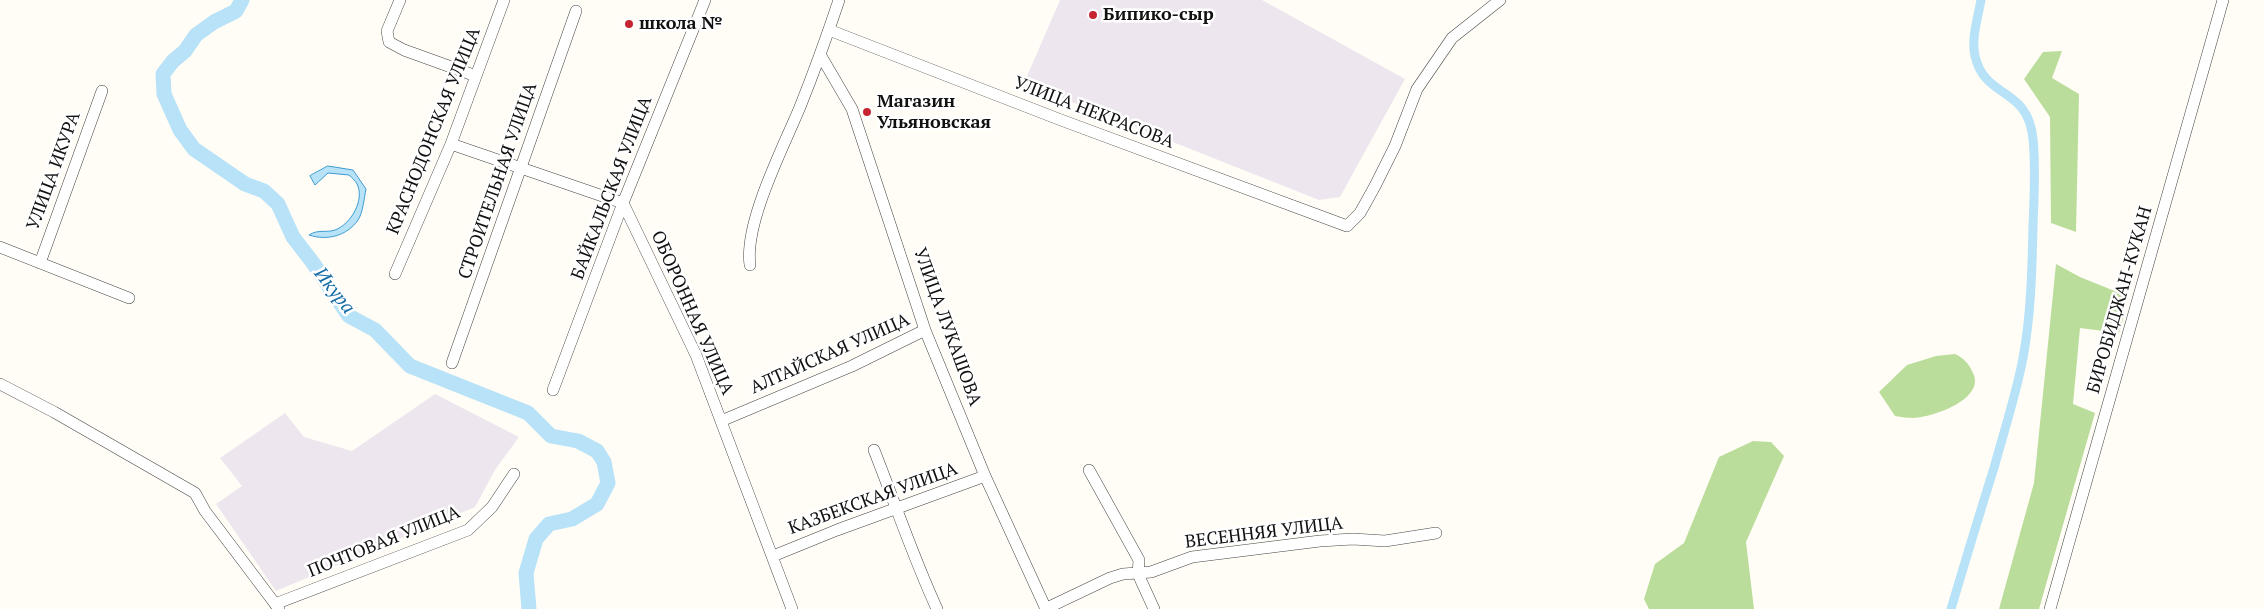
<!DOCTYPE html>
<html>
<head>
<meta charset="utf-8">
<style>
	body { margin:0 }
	canvas { display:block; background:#fffdf5 }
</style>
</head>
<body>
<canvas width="2264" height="609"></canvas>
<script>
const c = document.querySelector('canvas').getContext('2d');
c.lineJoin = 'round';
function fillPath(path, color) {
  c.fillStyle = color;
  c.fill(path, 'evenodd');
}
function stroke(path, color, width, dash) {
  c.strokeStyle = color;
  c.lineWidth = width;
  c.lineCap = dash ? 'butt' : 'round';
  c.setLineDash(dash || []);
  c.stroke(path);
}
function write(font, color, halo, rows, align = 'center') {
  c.font = font + ' "PT Serif",serif';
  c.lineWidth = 5;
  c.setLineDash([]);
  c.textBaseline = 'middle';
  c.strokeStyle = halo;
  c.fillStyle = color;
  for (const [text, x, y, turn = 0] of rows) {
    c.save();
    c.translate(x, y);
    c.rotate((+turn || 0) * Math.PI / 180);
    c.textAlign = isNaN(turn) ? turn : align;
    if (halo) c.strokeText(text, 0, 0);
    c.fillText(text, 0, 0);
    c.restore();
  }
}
fillPath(new Path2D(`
	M1060 0H1262L1405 79 1340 197 1319 200 1024 83Z
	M435 394 519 437 495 470 475 507 276 591 216 504 242 486 220 458 285 413 304 437 352 451Z`), '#eee6ef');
fillPath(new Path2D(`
	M2062 51 2052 78 2079 94 2076 232 2051 223 2050 117 2024 79 2043 52Z
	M2056 264 2080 277 2117 292 2124 298V316L2119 333 2080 328 2073 404 2095 413 2039 609H1999L2034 483Z
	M1955 354C1964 358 1969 364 1973 373 1986 399 1933 417 1914 418 1908 418 1901 417 1895 416L1879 392 1907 365 1936 356Z
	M1753 441 1771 442 1784 456 1746 542 1754 609H1649L1644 599 1655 564 1684 543 1719 457Z`), '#bbdd9b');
const water = new Path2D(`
	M328 166 353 170 366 189C364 198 363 213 358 220 347 236 327 241 309 235 318 229 326 233 335 230 351 224 365 200 357 184 356 181 352 178 349 175L328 173 315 185 310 176Z`);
fillPath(water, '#b8e2f8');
stroke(water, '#3d9bd1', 1);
stroke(new Path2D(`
	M1951 609C1965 562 1979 515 1994 468 2004 431 2016 395 2023 358 2031 315 2032 270 2033 226 2034 197 2036 167 2033 139 2028 86 1985 100 1975 56 1971 39 1978 17 1981 0`), '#b8e2f8', 9);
stroke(new Path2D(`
	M242 0 236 11 214 22 196 35 185 51 173 61 163 74 164 94 180 130 194 149 245 184 264 191 278 204 293 237 313 263 349 316 375 330 410 366 528 413 551 436 578 441 597 451 604 462 608 483 597 504 572 519 549 524 536 539 526 573 529 609`), '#b8e2f8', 15);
const minor = new Path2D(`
	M400 0 387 31 389 42 404 50 476 76
	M829 30 1061 120 1347 226 1360 213 1375 186 1395 146 1417 89 1452 38 1500 0
	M821 56 852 109 925 330 985 476 1046 609
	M451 144 623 203 696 355 792 609
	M0 247 129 298
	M40 263 102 91
	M750 265C744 223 783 148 800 107 814 72 827 36 839 0
	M395 274 451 144 504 0
	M452 363 576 11
	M0 384 54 412 195 493 205 511 279 609
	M553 390 623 203 705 0
	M721 421 852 366 925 330
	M874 450C895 503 913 557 937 609
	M1089 470 1139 560 1138 574 1154 609
	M773 556 837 530 985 476
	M275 604 468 530 492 507 514 474
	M1045 609 1110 578 1123 574 1151 572 1192 557 1320 541 1353 539 1385 541 1436 533
	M2050 609 2223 0`);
stroke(minor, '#444', 12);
stroke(minor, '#fff', 11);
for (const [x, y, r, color] of [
	[1093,15,5,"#c62431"],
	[629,24,5,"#c62431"],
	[867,112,5,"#c62431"]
]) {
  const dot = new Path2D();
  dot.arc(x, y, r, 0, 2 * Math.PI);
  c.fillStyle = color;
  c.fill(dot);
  stroke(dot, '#fff', 2);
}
write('bold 18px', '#111', '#fff', [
	["Бипико-сыр",1103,15],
	["школа №",639,24],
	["Магазин",877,102],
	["Ульяновская",877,123]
], 'left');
write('18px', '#111', '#fff', [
	["УЛИЦА НЕКРАСОВА",1094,113,21],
	["КРАСНОДОНСКАЯ УЛИЦА",434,131,-68],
	["УЛИЦА ИКУРА",54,171,-70],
	["СТРОИТЕЛЬНАЯ УЛИЦА",498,181,-71],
	["БАЙКАЛЬСКАЯ УЛИЦА",612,188,-69],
	["БИРОБИДЖАН-КУКАН",2120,300,-74],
	["ОБОРОННАЯ УЛИЦА",692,313,66],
	["УЛИЦА ЛУКАШОВА",947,327,70],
	["АЛТАЙСКАЯ УЛИЦА",830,354,-24],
	["КАЗБЕКСКАЯ УЛИЦА",873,499,-20],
	["ВЕСЕННЯЯ УЛИЦА",1264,533,-7],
	["ПОЧТОВАЯ УЛИЦА",384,542,-22]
]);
write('italic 19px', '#156ca7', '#fff', [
	["Икура",334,291,52]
]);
</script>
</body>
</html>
